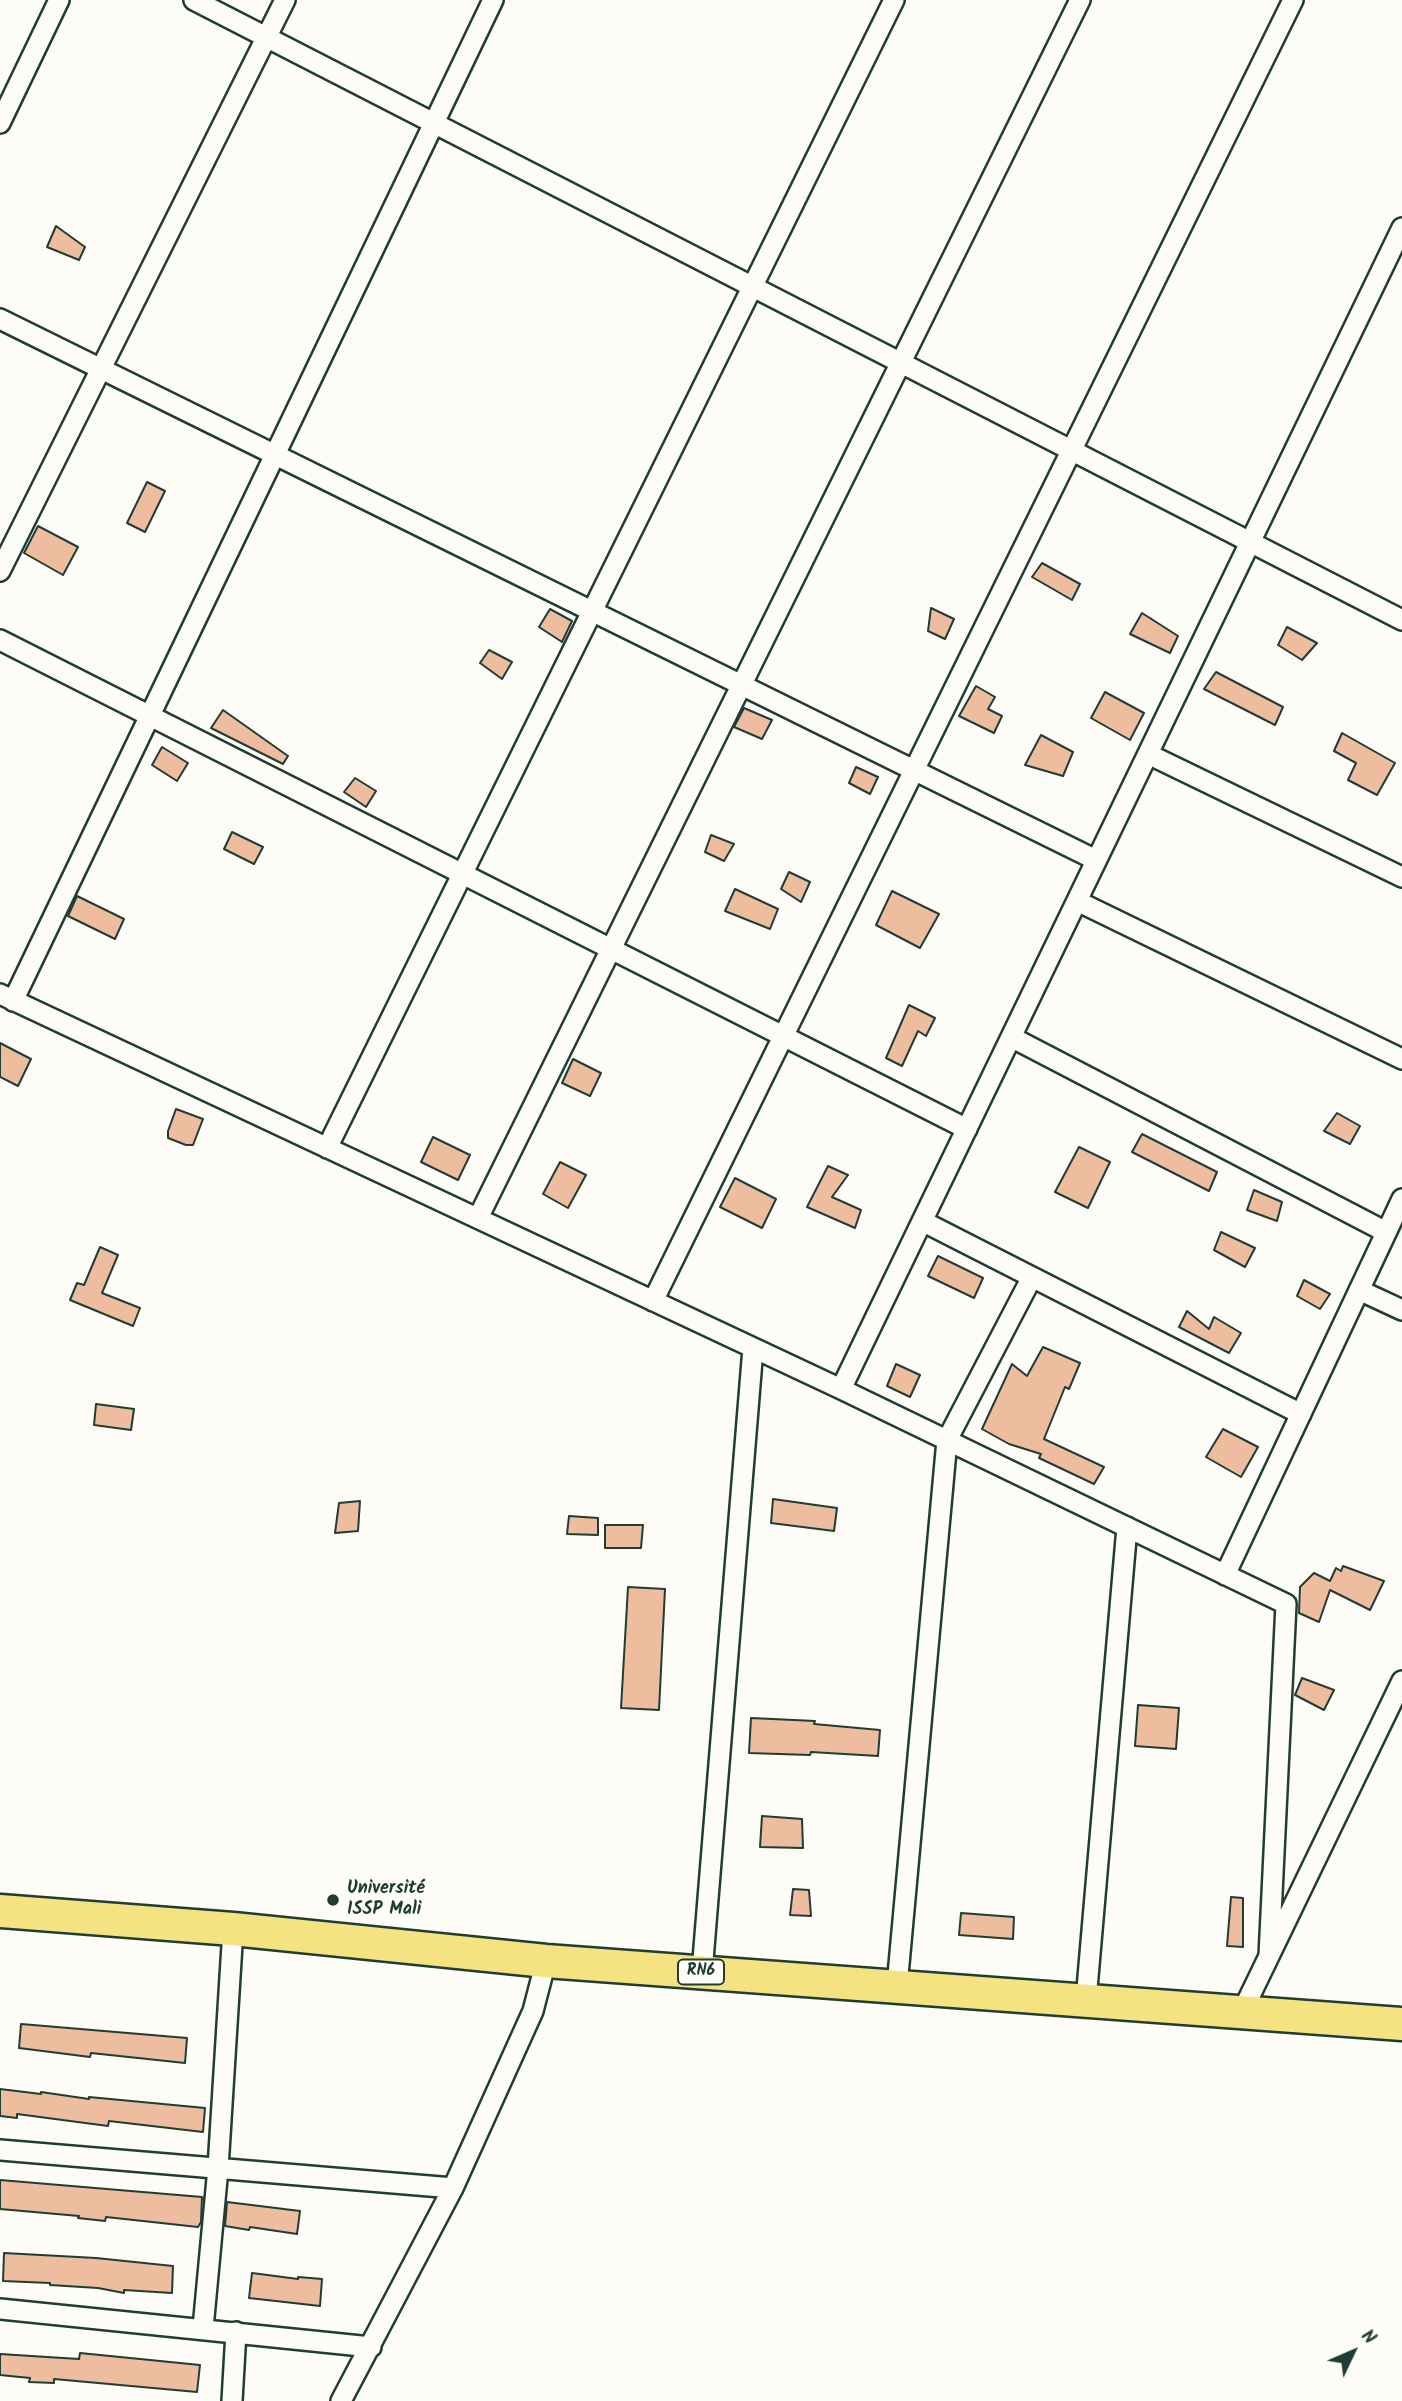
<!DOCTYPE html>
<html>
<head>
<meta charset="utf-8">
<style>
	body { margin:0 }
	#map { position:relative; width:1402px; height:2401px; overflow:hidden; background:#fdfcf7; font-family:Kalam,sans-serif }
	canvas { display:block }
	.north { position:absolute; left:1318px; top:2317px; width:70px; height:70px; -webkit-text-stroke:5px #fdfcf7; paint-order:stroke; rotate:46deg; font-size:19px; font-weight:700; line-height:28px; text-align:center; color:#1f3d34 }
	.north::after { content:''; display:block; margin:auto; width:24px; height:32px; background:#1f3d34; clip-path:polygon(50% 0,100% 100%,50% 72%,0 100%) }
</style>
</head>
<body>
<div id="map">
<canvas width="1402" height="2401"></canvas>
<div class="north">N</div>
</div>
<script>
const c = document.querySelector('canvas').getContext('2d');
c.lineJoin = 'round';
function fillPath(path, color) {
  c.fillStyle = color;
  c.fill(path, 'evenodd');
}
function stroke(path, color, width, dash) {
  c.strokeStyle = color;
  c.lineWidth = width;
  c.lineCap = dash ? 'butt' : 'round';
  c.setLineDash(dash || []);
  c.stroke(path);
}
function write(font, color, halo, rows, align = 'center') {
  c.font = font + ' Kalam,sans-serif';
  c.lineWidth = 5;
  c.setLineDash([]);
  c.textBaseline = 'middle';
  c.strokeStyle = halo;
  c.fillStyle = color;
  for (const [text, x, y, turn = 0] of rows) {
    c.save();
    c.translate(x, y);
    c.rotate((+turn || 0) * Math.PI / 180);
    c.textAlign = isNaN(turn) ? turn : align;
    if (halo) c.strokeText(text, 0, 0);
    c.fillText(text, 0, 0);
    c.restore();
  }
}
const building = new Path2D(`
	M56 226 85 247 79 260 47 247Z
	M147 482 165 491 145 532 127 523Z
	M38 526 78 547 63 575 24 553Z
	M1042 563 1080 584 1072 600 1032 577Z
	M931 608 954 619 945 639 928 631Z
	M550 609 572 621 562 642 539 627Z
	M1142 613 1178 636 1170 653 1130 634Z
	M1287 627 1317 643 1302 660 1278 645Z
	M489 650 512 662 502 679 480 663Z
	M1216 672 1283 707 1275 725 1204 689Z
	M976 686 995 697 988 709 1002 716 994 733 959 716Z
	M1105 692 1144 713 1130 740 1091 718Z
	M744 708 772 720 762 739 734 727Z
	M223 710 288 756 283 764 211 728Z
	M1342 733 1395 763 1377 795 1348 780 1356 763 1334 751Z
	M1041 735 1073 752 1063 776 1025 765Z
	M162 747 188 763 177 781 152 765Z
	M856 767 878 777 870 794 849 783Z
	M355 778 376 791 366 807 344 792Z
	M232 832 263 847 254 864 224 849Z
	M711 835 734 844 724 861 705 852Z
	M789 872 810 882 801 902 781 889Z
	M735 889 778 909 770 929 725 911Z
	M892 891 939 914 920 948 876 925Z
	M77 896 124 919 115 939 68 916Z
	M909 1005 935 1018 926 1036 918 1031 902 1066 886 1058Z
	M0 1043 31 1059 18 1086 0 1077Z
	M573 1059 601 1073 590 1096 562 1083Z
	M176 1109 203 1119 193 1145H186L168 1138V1131Z
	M1337 1113 1360 1126 1350 1144 1324 1131Z
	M1142 1134 1217 1172 1209 1191 1132 1152Z
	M433 1137 470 1155 458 1180 421 1162Z
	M1079 1147 1110 1162 1088 1208 1055 1192Z
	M560 1162 586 1175 568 1208 543 1194Z
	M828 1166 848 1175 832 1197 861 1210 855 1228 807 1207Z
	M735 1178 776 1199 762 1228 720 1207Z
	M1254 1190 1282 1202 1277 1221 1247 1210Z
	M1221 1232 1255 1248 1245 1267 1214 1250Z
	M100 1247 118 1255 102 1293 140 1308 133 1326 70 1300 77 1283 84 1285Z
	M938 1256 983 1278 974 1298 928 1276Z
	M1304 1280 1330 1294 1320 1309 1297 1296Z
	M1187 1311 1209 1329 1214 1317 1241 1333 1229 1353 1179 1327Z
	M1043 1347 1080 1363 1069 1389 1065 1387 1044 1439 1104 1467 1094 1484 1039 1458 1041 1454 1009 1444 982 1429 1012 1364 1027 1376Z
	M896 1364 920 1375 910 1397 887 1386Z
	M96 1404 134 1409 131 1430 94 1425Z
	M1223 1429 1258 1447 1241 1477 1206 1457Z
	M773 1499 837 1508 834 1531 771 1523Z
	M360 1501 358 1531 335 1533 339 1503Z
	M569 1516 598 1518V1535L567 1534Z
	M605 1525H643L641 1548H605Z
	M1343 1566 1384 1581 1370 1610 1330 1590 1319 1622 1299 1613 1300 1587 1314 1573 1330 1581 1336 1568 1341 1571Z
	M628 1587 665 1589 659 1710 621 1708Z
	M1302 1678 1334 1690 1324 1710 1295 1695Z
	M1138 1705 1179 1708 1176 1749 1135 1746Z
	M751 1718 815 1721 814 1724 880 1730 878 1756 811 1752 810 1755 749 1753Z
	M762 1816 802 1819 803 1848 760 1847Z
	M793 1889 809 1890 811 1916 790 1915Z
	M1231 1897 1243 1898V1947L1227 1946Z
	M961 1913 1014 1917 1013 1939 959 1935Z
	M21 2024 187 2038 185 2063 91 2053 90 2057 19 2048Z
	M0 2089 41 2094V2092L89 2099V2097L205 2108 203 2132 109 2121 108 2126 17 2114V2118L0 2116Z
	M0 2180 202 2197 201 2222 198 2227 106 2217 105 2221 78 2218 79 2216 0 2209Z
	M227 2202 300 2211 297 2234 250 2227 249 2230 225 2226Z
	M4 2253 96 2258 173 2266 172 2293 124 2290V2293L98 2288 50 2285V2283L3 2281Z
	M252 2273 298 2279V2277L322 2279 320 2306 249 2298Z
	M80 2353 200 2365 197 2392 54 2379V2383L29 2382 30 2378 0 2375V2354L79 2359Z`);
fillPath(building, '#eebc9f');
stroke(building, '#1f3d34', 2);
const street = new Path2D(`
	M194 0 1402 620
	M0 123 59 0
	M0 319 1096 860
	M0 571 285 0
	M0 640 967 1129
	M1148 754 1402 877
	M1077 901 1402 1059
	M0 994 841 1389 1286 1604 1269 1956
	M13 1001 493 0
	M1011 1037 1386 1232
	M327 1148 894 0
	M478 1218 1080 0
	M922 1221 1301 1414
	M1359 1290 1402 1310
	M653 1301 1293 0
	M841 1389 1402 228
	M1225 1575 1402 1199
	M702 1972 753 1348
	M897 1986 947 1440 1032 1277
	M1086 2000 1127 1527
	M1242 2012 1402 1681
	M0 2150 453 2188
	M0 2309 371 2347
	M203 2328 218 2168 233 1929
	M232 2401 236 2332
	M341 2401 453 2188 533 2011 546 1961`);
const primary = new Path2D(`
	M0 1911 233 1929 546 1961 1402 2024`);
stroke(street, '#1f3d34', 24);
stroke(primary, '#1f3d34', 37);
stroke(street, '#fdfcf7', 19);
stroke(primary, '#f5e381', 32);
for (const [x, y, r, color] of [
	[333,1900,7,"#1f3d34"]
]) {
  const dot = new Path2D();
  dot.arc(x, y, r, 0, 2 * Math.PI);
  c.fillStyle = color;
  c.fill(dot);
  stroke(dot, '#fdfcf7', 2.5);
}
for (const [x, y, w] of [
	[701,1972,46]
]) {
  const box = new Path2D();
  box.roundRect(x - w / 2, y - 12.5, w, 25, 5);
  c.fillStyle = '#fdfcf7';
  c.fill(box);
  stroke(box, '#1f3d34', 2);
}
write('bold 16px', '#1f3d34', null, [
	["RN6",701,1972]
]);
write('bold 18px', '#1f3d34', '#fdfcf7', [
	["Université",347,1890],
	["ISSP Mali",347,1911]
], 'left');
</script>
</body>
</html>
